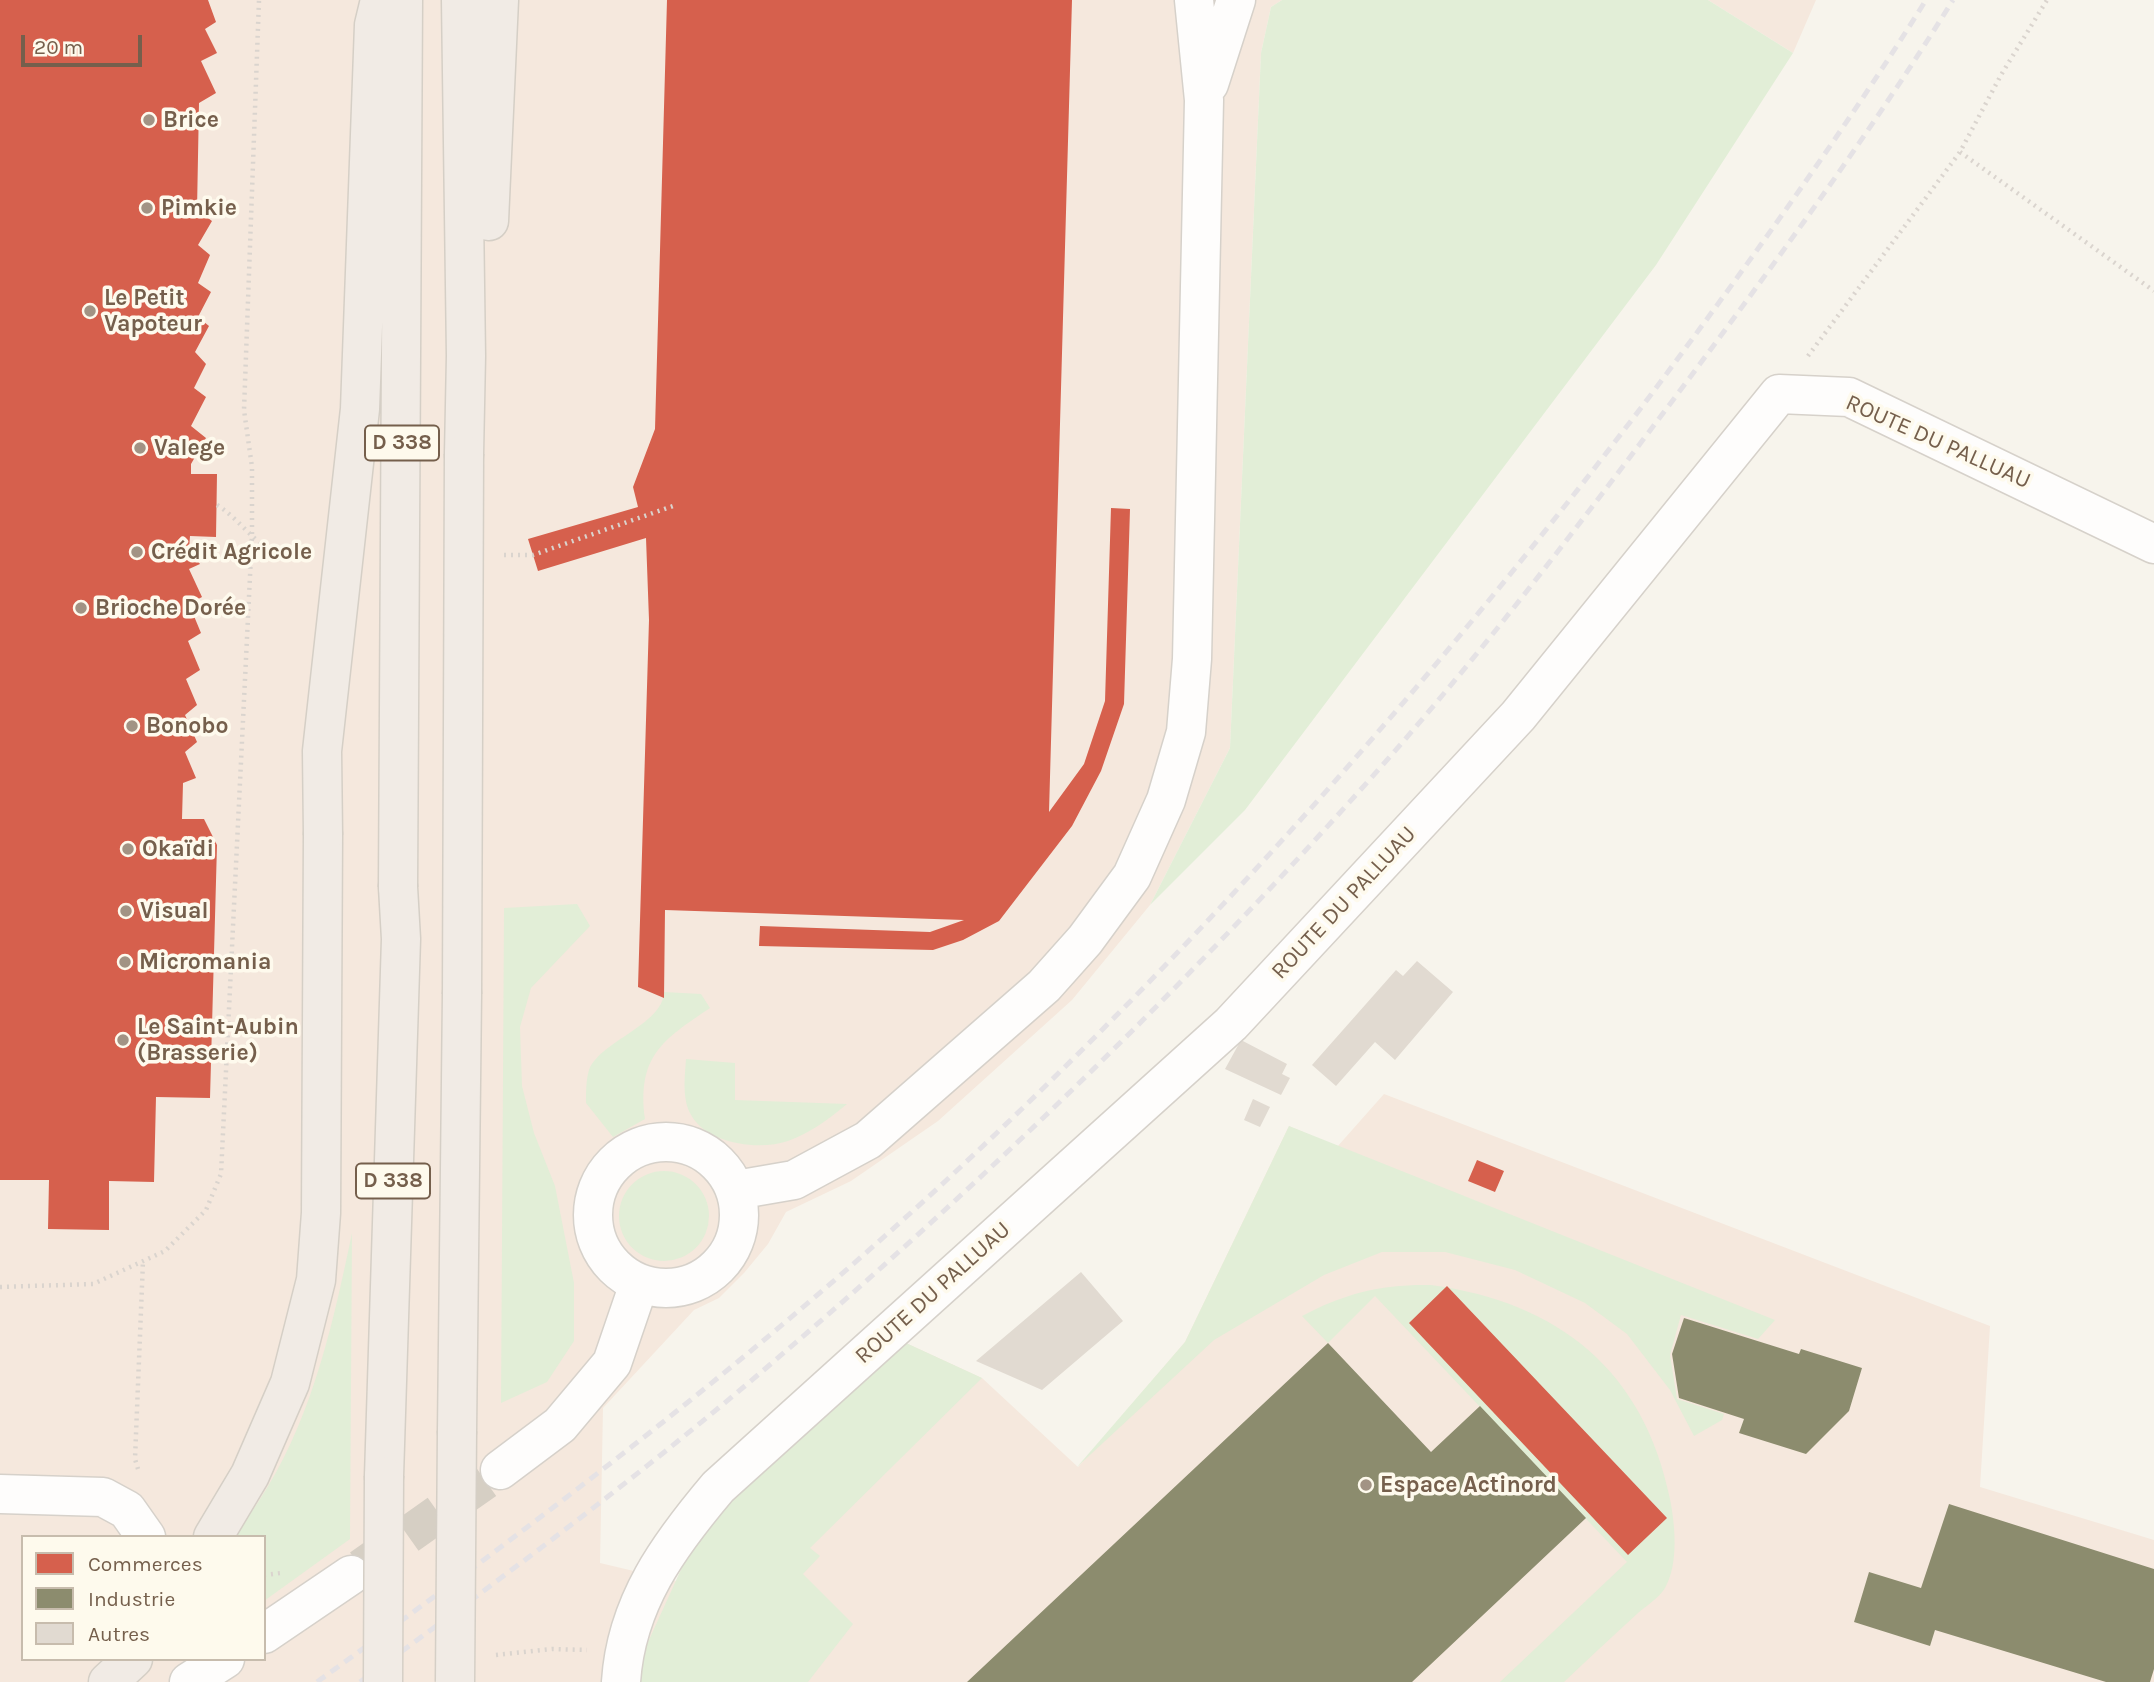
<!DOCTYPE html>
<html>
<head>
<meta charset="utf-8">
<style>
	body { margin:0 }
	#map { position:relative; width:2154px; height:1682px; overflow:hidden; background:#f7f4ec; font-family:Karla,sans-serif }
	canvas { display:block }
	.legend { position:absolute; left:21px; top:1535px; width:245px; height:126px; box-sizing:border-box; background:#fefaed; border:2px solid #c7bcad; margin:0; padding:9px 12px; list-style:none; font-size:21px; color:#755f4c }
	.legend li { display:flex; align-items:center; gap:14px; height:35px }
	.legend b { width:35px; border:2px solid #c7bcad }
	.scale { position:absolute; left:21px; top:35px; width:121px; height:32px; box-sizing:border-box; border:4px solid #755f4c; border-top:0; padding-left:9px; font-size:21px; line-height:24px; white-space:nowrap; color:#755f4c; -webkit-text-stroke:5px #fefaed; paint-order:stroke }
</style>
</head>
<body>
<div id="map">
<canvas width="2154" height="1682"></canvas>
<ul class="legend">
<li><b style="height:19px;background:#d6604d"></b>Commerces</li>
<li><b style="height:19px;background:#8c8c6e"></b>Industrie</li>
<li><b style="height:19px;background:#e1dad1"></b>Autres</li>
</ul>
<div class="scale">20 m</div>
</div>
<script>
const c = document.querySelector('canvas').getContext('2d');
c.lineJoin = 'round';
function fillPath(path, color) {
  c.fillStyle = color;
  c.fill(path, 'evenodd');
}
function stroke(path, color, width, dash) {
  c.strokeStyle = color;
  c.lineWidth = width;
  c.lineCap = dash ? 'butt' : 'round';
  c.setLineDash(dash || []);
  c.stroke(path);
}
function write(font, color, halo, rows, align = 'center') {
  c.font = font + ' Karla,sans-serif';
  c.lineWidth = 7;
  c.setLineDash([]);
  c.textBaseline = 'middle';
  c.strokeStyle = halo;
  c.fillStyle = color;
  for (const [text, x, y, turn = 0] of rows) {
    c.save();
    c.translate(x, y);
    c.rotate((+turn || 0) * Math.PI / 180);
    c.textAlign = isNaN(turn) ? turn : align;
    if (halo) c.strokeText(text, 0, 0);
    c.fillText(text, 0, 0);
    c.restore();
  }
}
fillPath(new Path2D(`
	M0 0H1282L1271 7 1261 53 1230 748 1150 905 1072 1000 938 1121 851 1181 786 1212 768 1244 744 1273 719 1298 694 1310 603 1408 600 1563 676 1581 684 1563 906 1343 982 1378 1078 1467 1185 1342 1289 1126 1337 1147 1384 1094 1990 1326 1980 1487 2154 1540V1682H0ZM23 1537H264V1659H23Z
	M1708 0H1816L1793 53Z`), '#f5e8dd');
fillPath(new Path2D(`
	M1282 0H1708L1793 53 1656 265 1245 810 1150 905 1230 748 1261 53 1271 7Z
	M577 904 590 926 531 988 520 1027 522 1086 534 1133 555 1186 574 1283V1341L547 1382 501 1403 504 908Z
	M664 992 701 994 710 1008C662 1040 637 1057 645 1119L613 1137 586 1103C586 1092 586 1080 589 1070 600 1041 663 1025 664 992Z
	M686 1059 735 1063V1100L847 1104C829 1119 810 1133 788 1141 759 1151 705 1144 690 1113 682 1097 685 1075 686 1059Z
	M1289 1126 1775 1320 1758 1339 1681 1315 1670 1355 1677 1399 1724 1414 1722 1420 1694 1436 1670 1390 1627 1334 1585 1303 1515 1270 1445 1252H1382L1324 1275 1214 1340 1077 1467 1185 1342Z
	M619 1216a45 45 0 1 1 90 0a45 45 0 1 1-90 0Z
	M352 1233 350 1539 264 1601V1537H234C245 1521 257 1505 267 1488 314 1411 334 1319 352 1233Z
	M1431 1285C1558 1302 1644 1370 1670 1499 1675 1524 1679 1564 1665 1588 1660 1597 1646 1606 1638 1613 1613 1636 1588 1659 1564 1682H1500L1627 1562 1375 1296 1328 1343 1302 1316C1345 1293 1383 1284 1431 1285Z
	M906 1343 982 1378 810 1548 820 1556 803 1574 853 1624 808 1682H637L638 1664 684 1563 728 1503Z`), '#e2eed7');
fillPath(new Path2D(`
	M0 0H208L216 22 205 29 217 53 201 61 216 93 199 103 197 210 212 221 198 245 210 255 198 283 211 292 198 317 209 326 195 352 206 364 194 388 206 397 191 426 206 438 191 464V474H217L216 537 190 536 189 549 200 564 189 569 202 597 189 604 201 633 188 641 200 670 186 679 197 705 185 715 197 742 185 752 196 778 183 783 182 819H204L217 845 210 1098 156 1097 154 1182 109 1181V1230L48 1229 49 1180H0Z
	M667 0H1072L1049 812 1084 764 1105 701 1111 508 1130 509 1124 704 1101 771 1072 826 999 921 963 940 933 950 759 946 760 926 930 932 964 920 665 910 664 998 638 987 649 620 646 538 538 571 528 539 638 507 633 487 655 429Z
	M1477 1160 1504 1171 1495 1192 1468 1181Z
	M1447 1286 1667 1518 1628 1555 1409 1323Z`), '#d6604d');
fillPath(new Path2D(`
	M1684 1318 1799 1354 1801 1349 1862 1368 1849 1411 1806 1454 1739 1433 1744 1419 1679 1398 1672 1354Z
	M1328 1343 1431 1452 1480 1406 1586 1518 1412 1682H967Z
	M1949 1504 2154 1569V1669L2150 1682H2106L1935 1630 1930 1646 1854 1622 1869 1572 1921 1588Z`), '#8c8c6e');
fillPath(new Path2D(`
	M1417 961 1453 992 1395 1060 1375 1042 1336 1086 1312 1065 1396 970 1403 976Z
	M1241 1040 1287 1064 1282 1074 1290 1078 1281 1095 1225 1069Z
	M1253 1099 1270 1107 1260 1127 1244 1120Z
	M1081 1272 1123 1321 1042 1390 976 1361Z`), '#e1dad1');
stroke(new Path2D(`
	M361 1568 500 1470`), '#d6cfc4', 38, [38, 19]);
const minor = new Path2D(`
	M1209 84 1236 0
	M593 1215a73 73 0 1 1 146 0a73 73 0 1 1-146 0Z
	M736 1190 794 1180 868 1140 1044 986 1085 940 1132 876 1166 800 1186 732 1192 659 1204 100 1194 0
	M500 1470 560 1425 612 1363 639 1284
	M0 1494 103 1497 127 1510 146 1537
	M264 1634 351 1575
	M189 1682 225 1659
	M621 1682C626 1603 669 1545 718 1487L1231 1024 1518 716 1779 394 1849 397 2154 544`);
const highway = new Path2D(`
	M461 0 466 356 464 454
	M489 221 499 0
	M457 1431 462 994
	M384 1476 401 939 398 887
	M213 1537 250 1475 290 1383 316 1280 321 1213 323 835
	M108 1682 133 1659`);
stroke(minor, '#d6d1ca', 41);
stroke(highway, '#d5cfc6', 41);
stroke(new Path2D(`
	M1960 152 2154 291
	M1808 356 1960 152 2001 75 2047 0
	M217 505C247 524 258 555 297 556
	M504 555H533L673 506
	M0 1287 93 1284 165 1251 206 1210 221 1174 252 535V467L244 410 259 0
	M138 1469 135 1459 143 1261
	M264 1575 281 1573
	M496 1655 552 1649 587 1650`), '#dad4ce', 4.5, [2, 5]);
stroke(minor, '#fefdfc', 38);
stroke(highway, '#f1ebe5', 38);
stroke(new Path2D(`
	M317 1682C536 1524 753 1360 952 1175 1207 938 1439 674 1650 396 1746 267 1841 136 1926 0
	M360 1682C495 1583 631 1483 759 1374 984 1183 1199 974 1394 752 1497 634 1591 509 1685 384 1778 259 1871 132 1953 0`), '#e5e2e5', 5, [10, 7]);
const highwayBridge = new Path2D(`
	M323 835 322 751 360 409 374 25 380 0
	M398 887 403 0
	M462 994 464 454
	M383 1682 384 1476
	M455 1682 457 1431`);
stroke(highwayBridge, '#d5cfc6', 41, []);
stroke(highwayBridge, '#f1ebe5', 38);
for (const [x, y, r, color] of [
	[149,120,7,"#a29384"],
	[147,208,7,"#a29384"],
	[90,311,7,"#a29384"],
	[140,448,7,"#a29384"],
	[137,552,7,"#a29384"],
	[81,608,7,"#a29384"],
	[132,726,7,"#a29384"],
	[128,849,7,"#a29384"],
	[126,911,7,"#a29384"],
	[125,962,7,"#a29384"],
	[123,1040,7,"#a29384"],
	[1366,1485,7,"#a29384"]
]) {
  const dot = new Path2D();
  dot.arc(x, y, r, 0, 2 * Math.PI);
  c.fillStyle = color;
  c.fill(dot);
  stroke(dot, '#fefaed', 2.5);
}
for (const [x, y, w] of [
	[402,443,74],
	[393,1181,74]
]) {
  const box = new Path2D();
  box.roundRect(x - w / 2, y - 17.5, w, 35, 5);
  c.fillStyle = '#fefaed';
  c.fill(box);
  stroke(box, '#755f4c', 2);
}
write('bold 21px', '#755f4c', null, [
	["D 338",402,443],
	["D 338",393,1181]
]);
write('bold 23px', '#755f4c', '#fefaed', [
	["Brice",163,120],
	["Pimkie",161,208],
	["Le Petit",104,298],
	["Vapoteur",104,324],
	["Valege",154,448],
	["Crédit Agricole",151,552],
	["Brioche Dorée",95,608],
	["Bonobo",146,726],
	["Okaïdi",142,849],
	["Visual",140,911],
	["Micromania",139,962],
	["Le Saint-Aubin",137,1027],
	["(Brasserie)",137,1053],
	["Espace Actinord",1380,1485]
], 'left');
write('23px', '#755f4c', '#fefaed', [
	["ROUTE DU PALLUAU",1938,442,24],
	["ROUTE DU PALLUAU",1344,903,-47],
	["ROUTE DU PALLUAU",933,1293,-42]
]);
</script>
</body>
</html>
